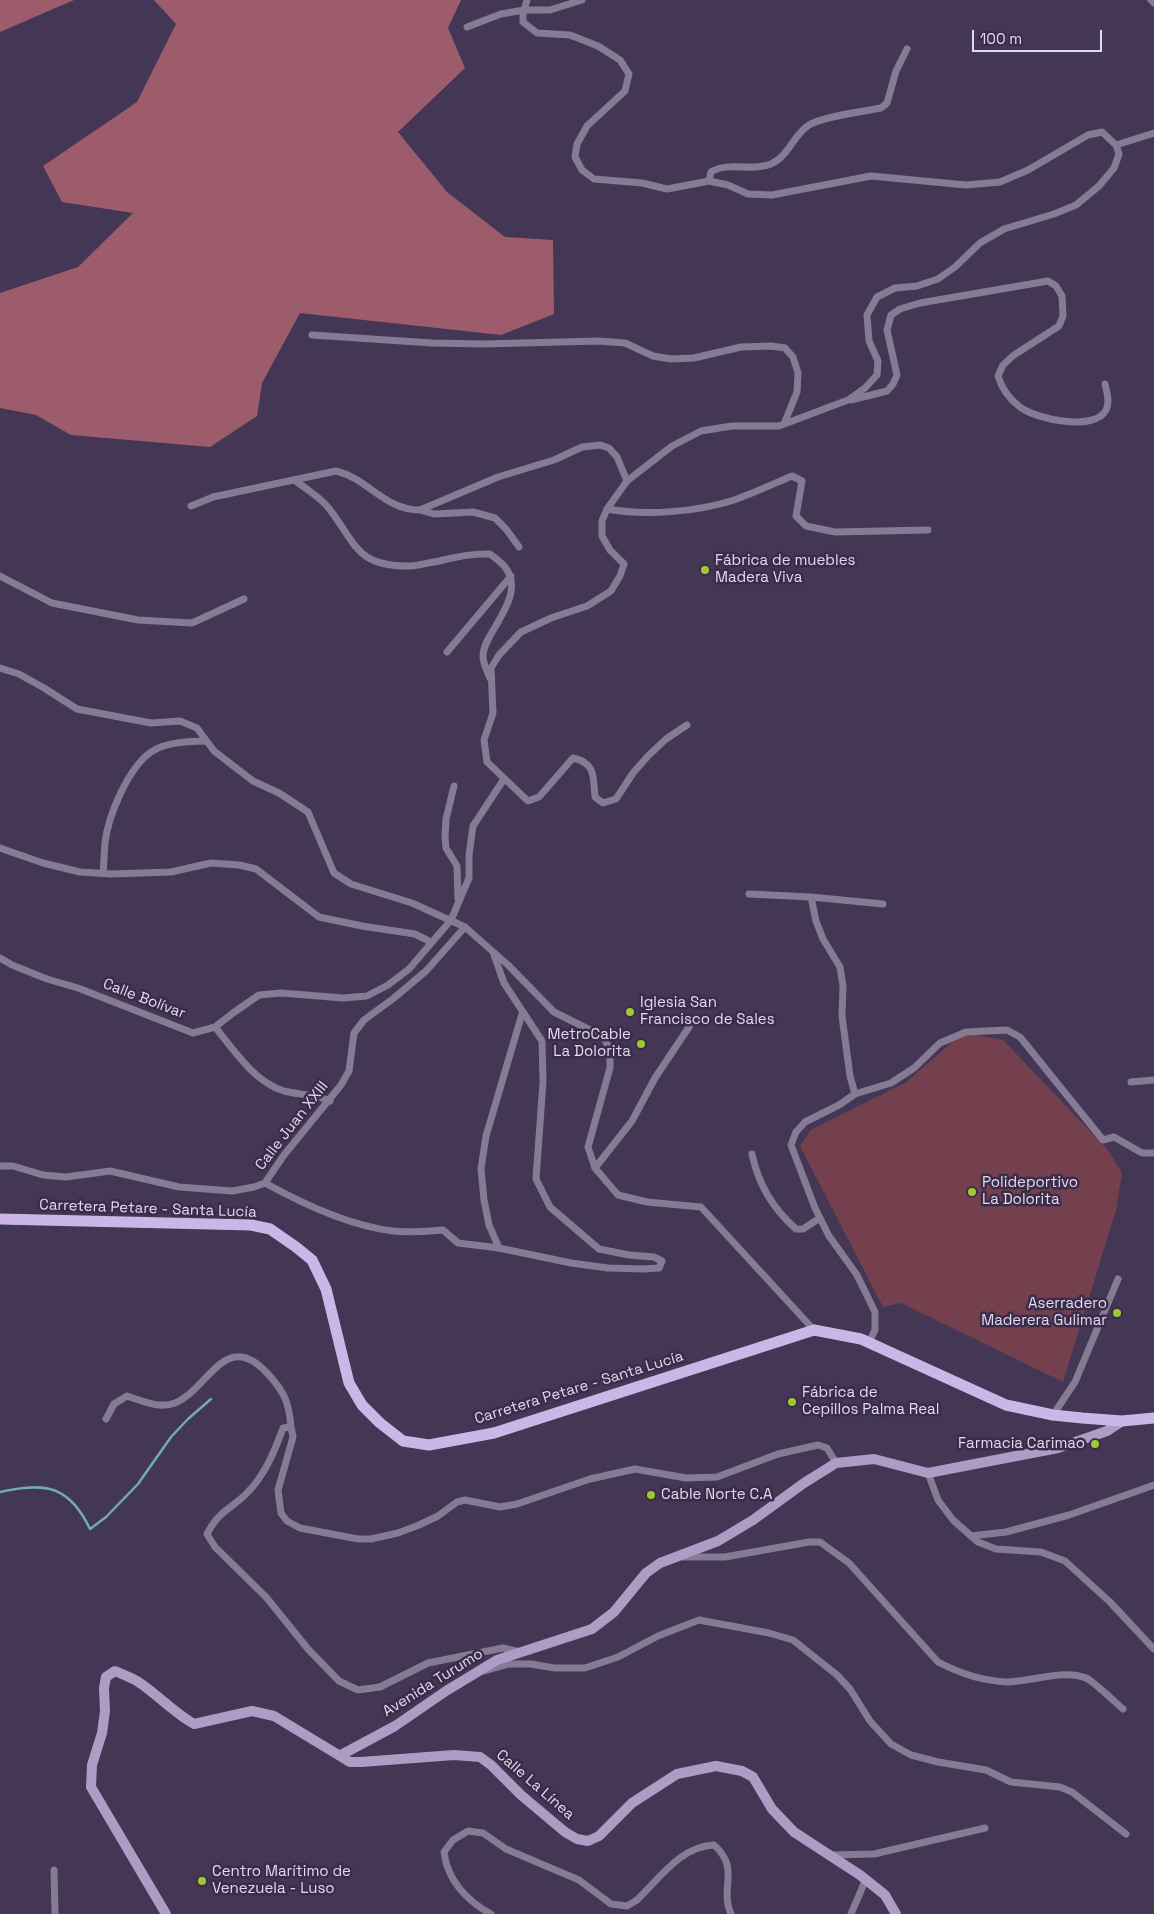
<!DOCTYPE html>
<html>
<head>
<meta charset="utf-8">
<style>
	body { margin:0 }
	#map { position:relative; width:1154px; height:1914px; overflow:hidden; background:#443655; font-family:"Space Grotesk",sans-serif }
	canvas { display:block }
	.scale { position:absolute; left:972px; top:30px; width:130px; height:22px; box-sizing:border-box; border:2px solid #e1d9ec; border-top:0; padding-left:6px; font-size:15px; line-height:18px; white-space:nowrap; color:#e1d9ec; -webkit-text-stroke:4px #3a2c4a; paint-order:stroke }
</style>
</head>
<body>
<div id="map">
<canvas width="1154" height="1914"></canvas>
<div class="scale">100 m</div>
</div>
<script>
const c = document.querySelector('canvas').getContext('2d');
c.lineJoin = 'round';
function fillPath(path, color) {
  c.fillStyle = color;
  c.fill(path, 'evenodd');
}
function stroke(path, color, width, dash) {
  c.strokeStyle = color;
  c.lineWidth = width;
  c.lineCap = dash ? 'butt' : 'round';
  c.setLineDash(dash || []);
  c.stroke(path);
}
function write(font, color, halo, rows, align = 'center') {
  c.font = font + ' "Space Grotesk",sans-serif';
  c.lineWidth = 5;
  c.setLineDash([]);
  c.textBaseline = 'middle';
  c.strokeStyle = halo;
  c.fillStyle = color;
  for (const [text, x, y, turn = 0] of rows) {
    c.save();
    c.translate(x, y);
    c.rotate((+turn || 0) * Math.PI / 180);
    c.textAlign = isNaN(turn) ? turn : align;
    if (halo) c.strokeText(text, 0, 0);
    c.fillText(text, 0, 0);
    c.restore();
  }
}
fillPath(new Path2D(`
	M963 1033 1003 1040 1108 1150 1122 1173 1116 1210 1063 1382 901 1303 883 1307 800 1146 811 1130 905 1083Z`), '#74404d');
fillPath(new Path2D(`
	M0 0H74L0 32Z
	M154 0H461L448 28 465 68 398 132 447 192 505 237 553 240 554 314 501 335 300 313 262 383 257 416 210 447 71 435 36 415 0 408V293L78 267 133 213 62 202 43 166 137 102 176 24Z`), '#9d5c6c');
stroke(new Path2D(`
	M0 1492C45 1482 69 1485 90 1529L106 1517 138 1484 171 1437 188 1419 211 1399`), '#70acab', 2.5);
stroke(new Path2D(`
	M527 0 523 14V22L537 33 570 35 598 46 620 60 629 74 625 91 587 126 577 144 575 157 582 170 594 179 642 183 667 189 709 181 728 185 748 194 772 195 871 176 966 185 1000 182 1028 170 1088 135 1102 132 1116 145 1119 154 1114 168 1099 186 1076 205 1054 214 1004 229 980 243 955 267 938 279 917 286 895 288 877 297 867 315 869 341 878 361 877 375 865 388 848 400 779 426H732L701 431 672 446 627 481 607 509 602 521V536L610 550 624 564 620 576 611 591 587 606 551 618 521 632 499 655 491 668 493 713 484 740 487 762 528 801 539 797 573 758C596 763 593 777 595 797L603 803 616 799 633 773 648 756 666 739 687 725
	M1151 0 1154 3
	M467 27 501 14 524 10H550L582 0
	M1116 145 1154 133
	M709 181 711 172C729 161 752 172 771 164 789 156 793 135 809 125 824 116 862 112 881 108L887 103 896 71 907 49
	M312 335 432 343 484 344 599 341 625 343 653 356 671 359 694 358 741 347 771 346 785 348 793 357 798 373 797 392 784 424
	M851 400 887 391 893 384 897 375 887 330 891 315 900 309 920 303 1048 281 1056 286 1062 296 1063 316 1059 326 1014 355 1003 365 998 376C1002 389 1009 399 1020 407 1035 419 1095 432 1106 410 1110 402 1107 393 1105 384
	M294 480C305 488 318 496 327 506 357 543 354 567 411 566 418 566 426 563 434 562 453 558 471 553 490 554 495 558 501 562 505 567 522 589 502 614 491 634 487 641 483 648 483 656 483 664 487 671 490 678
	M191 506 213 497 336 471C369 479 384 510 420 510L498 477 554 460 582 447 600 445 609 448 617 457 627 481
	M607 509C646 516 697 512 734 500 754 493 773 484 792 476L802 481 796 516 806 526 835 532 928 530
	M420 510 434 514 473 512 495 518 506 529 519 547
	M0 576 52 603 138 620 192 623 244 599
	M447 652 511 576
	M0 668 19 674 44 688 77 709 151 723 180 721 197 728 214 751 253 781 279 793 308 812 334 873 351 884 412 903 465 927 508 965 554 1012 604 1037 610 1051V1068L588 1147 595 1168 618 1195 647 1202 701 1207 814 1330
	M454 786 446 819 445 838 446 848 457 866 458 899
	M0 848 43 863 80 872 111 874 171 872 211 863 239 865 256 869 319 917 362 926 415 934 431 942
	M103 873C104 863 104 853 105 843 108 816 128 768 151 752 165 742 189 741 206 741
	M749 894 811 897 883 904
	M811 897 816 921 823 939 840 967 843 986 842 1016 850 1076 855 1094
	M0 958 12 965 47 979 78 988 193 1033 215 1027 233 1013 259 995 281 993 343 998 367 996 388 985 409 969 451 920 469 878V855L473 826 504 779
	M215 1027C234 1050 254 1082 284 1091 299 1095 315 1094 330 1101
	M1131 1082 1154 1080
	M752 1154C758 1183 773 1209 796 1229H803L820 1218
	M0 1166H13L43 1175 66 1177 110 1171 179 1187 232 1191 254 1187 265 1183 284 1155 341 1085 349 1071 354 1033 364 1020 394 998 426 971 465 927
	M595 1168 632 1121 655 1078 689 1027
	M265 1183C303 1204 350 1226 393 1231 410 1233 427 1231 443 1230L458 1243 499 1248 571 1263 608 1268 644 1269 659 1268 662 1261 654 1257 629 1255 599 1249 550 1207 536 1179 543 1082 542 1041 504 983 493 952
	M499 1248 489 1225 484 1200 481 1169 486 1136 522 1014
	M869 1342 875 1330V1312L857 1275 829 1236 815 1208 791 1145 796 1132 805 1122 839 1105 855 1094 891 1083 914 1068 940 1043 966 1032 1007 1030 1020 1037 1103 1140 1114 1137 1142 1153H1154
	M1053 1415 1075 1382 1118 1279
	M106 1419 114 1404 127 1396C142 1401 159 1409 175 1403 209 1389 225 1328 267 1373 284 1391 289 1402 291 1427
	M928 1473 938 1500 953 1520 978 1542 996 1549 1041 1552 1065 1561 1110 1602 1154 1649
	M971 1536 1006 1532 1069 1515 1154 1485
	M683 1557H725L809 1542H820L849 1563 938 1662C959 1673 983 1681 1007 1682 1031 1682 1066 1668 1088 1679 1096 1684 1115 1702 1123 1709
	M520 1652 503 1648 428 1663 380 1687 358 1690 339 1681 308 1649 266 1597 215 1547 207 1534C219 1511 228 1511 245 1495 264 1477 274 1453 283 1428L291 1427 293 1437 278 1490 281 1513 287 1521 300 1528 358 1539H371L398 1533 419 1525 438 1516 457 1502 465 1500 500 1507 517 1504 590 1479 635 1469 686 1478 717 1477 778 1454 818 1445 827 1448 836 1463
	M484 1671 509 1664H531L554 1668H585L618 1657 658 1636 699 1620 769 1633 793 1640 837 1675 850 1689 870 1721 891 1744 911 1755 938 1762 986 1770 1011 1782 1060 1787 1072 1792 1126 1834
	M830 1855 874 1854 985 1828
	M54 1870 55 1914
	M491 1914C467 1901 447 1880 444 1852L453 1840 468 1831 483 1833 506 1849 579 1880 611 1904 627 1906 637 1900C659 1879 681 1846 714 1845 741 1869 719 1888 731 1914
	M851 1914 866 1879`), '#857b93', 7);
stroke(new Path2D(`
	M341 1755 395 1726 446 1691 497 1660 592 1629 614 1612 646 1573 660 1563 718 1541 753 1520 804 1483 836 1463 874 1459 928 1473 1058 1448 1107 1431 1122 1421
	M166 1914 91 1787 92 1765 102 1733 105 1711 104 1688 106 1677 115 1671C122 1674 130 1677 137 1681 157 1694 173 1712 194 1724L252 1711 274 1716 350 1762H361L454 1755 480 1757 491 1765 521 1795 565 1832 577 1839 588 1841 599 1836 632 1803 677 1774 716 1766 742 1771 753 1777 772 1809 794 1832 860 1875 885 1895 896 1914`), '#ad9cc3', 10);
stroke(new Path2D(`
	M0 1219 251 1225 270 1229 296 1247 312 1260 326 1289 349 1383 362 1405 380 1423 403 1441 429 1445 494 1433 814 1330 861 1339 1006 1405 1053 1415 1082 1418 1122 1421 1154 1418`), '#ccb6e8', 11);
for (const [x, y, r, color] of [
	[705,570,5,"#9fca2e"],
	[630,1012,5,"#9fca2e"],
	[641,1044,5,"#9fca2e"],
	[972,1192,5,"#9fca2e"],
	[1117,1313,5,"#9fca2e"],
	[792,1402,5,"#9fca2e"],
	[1095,1444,5,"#9fca2e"],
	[651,1495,5,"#9fca2e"],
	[202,1881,5,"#9fca2e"]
]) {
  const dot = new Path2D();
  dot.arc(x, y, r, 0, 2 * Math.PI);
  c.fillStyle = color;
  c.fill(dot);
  stroke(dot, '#3a2c4a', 2);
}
write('15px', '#e1d9ec', '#3a2c4a', [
	["Fábrica de muebles",715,561],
	["Madera Viva",715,578],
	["Iglesia San",640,1003],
	["Francisco de Sales",640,1020],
	["MetroCable",631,1035,"right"],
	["La Dolorita",631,1052,"right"],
	["Polideportivo",982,1183],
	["La Dolorita",982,1200],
	["Aserradero",1107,1304,"right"],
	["Maderera Gulimar",1107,1321,"right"],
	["Fábrica de",802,1393],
	["Cepillos Palma Real",802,1410],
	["Farmacia Carimao",1085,1444,"right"],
	["Cable Norte C.A",661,1495],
	["Centro Marítimo de",212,1872],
	["Venezuela - Luso",212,1889]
], 'left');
write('15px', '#e1d9ec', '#3a2c4a', [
	["Calle Bolívar",144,999,21],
	["Calle Juan XXIII",292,1126,-52],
	["Carretera Petare - Santa Lucía",148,1209,2],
	["Carretera Petare - Santa Lucía",579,1388,-17],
	["Avenida Turumo",433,1683,-32],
	["Calle La Línea",535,1785,41]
]);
</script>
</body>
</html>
